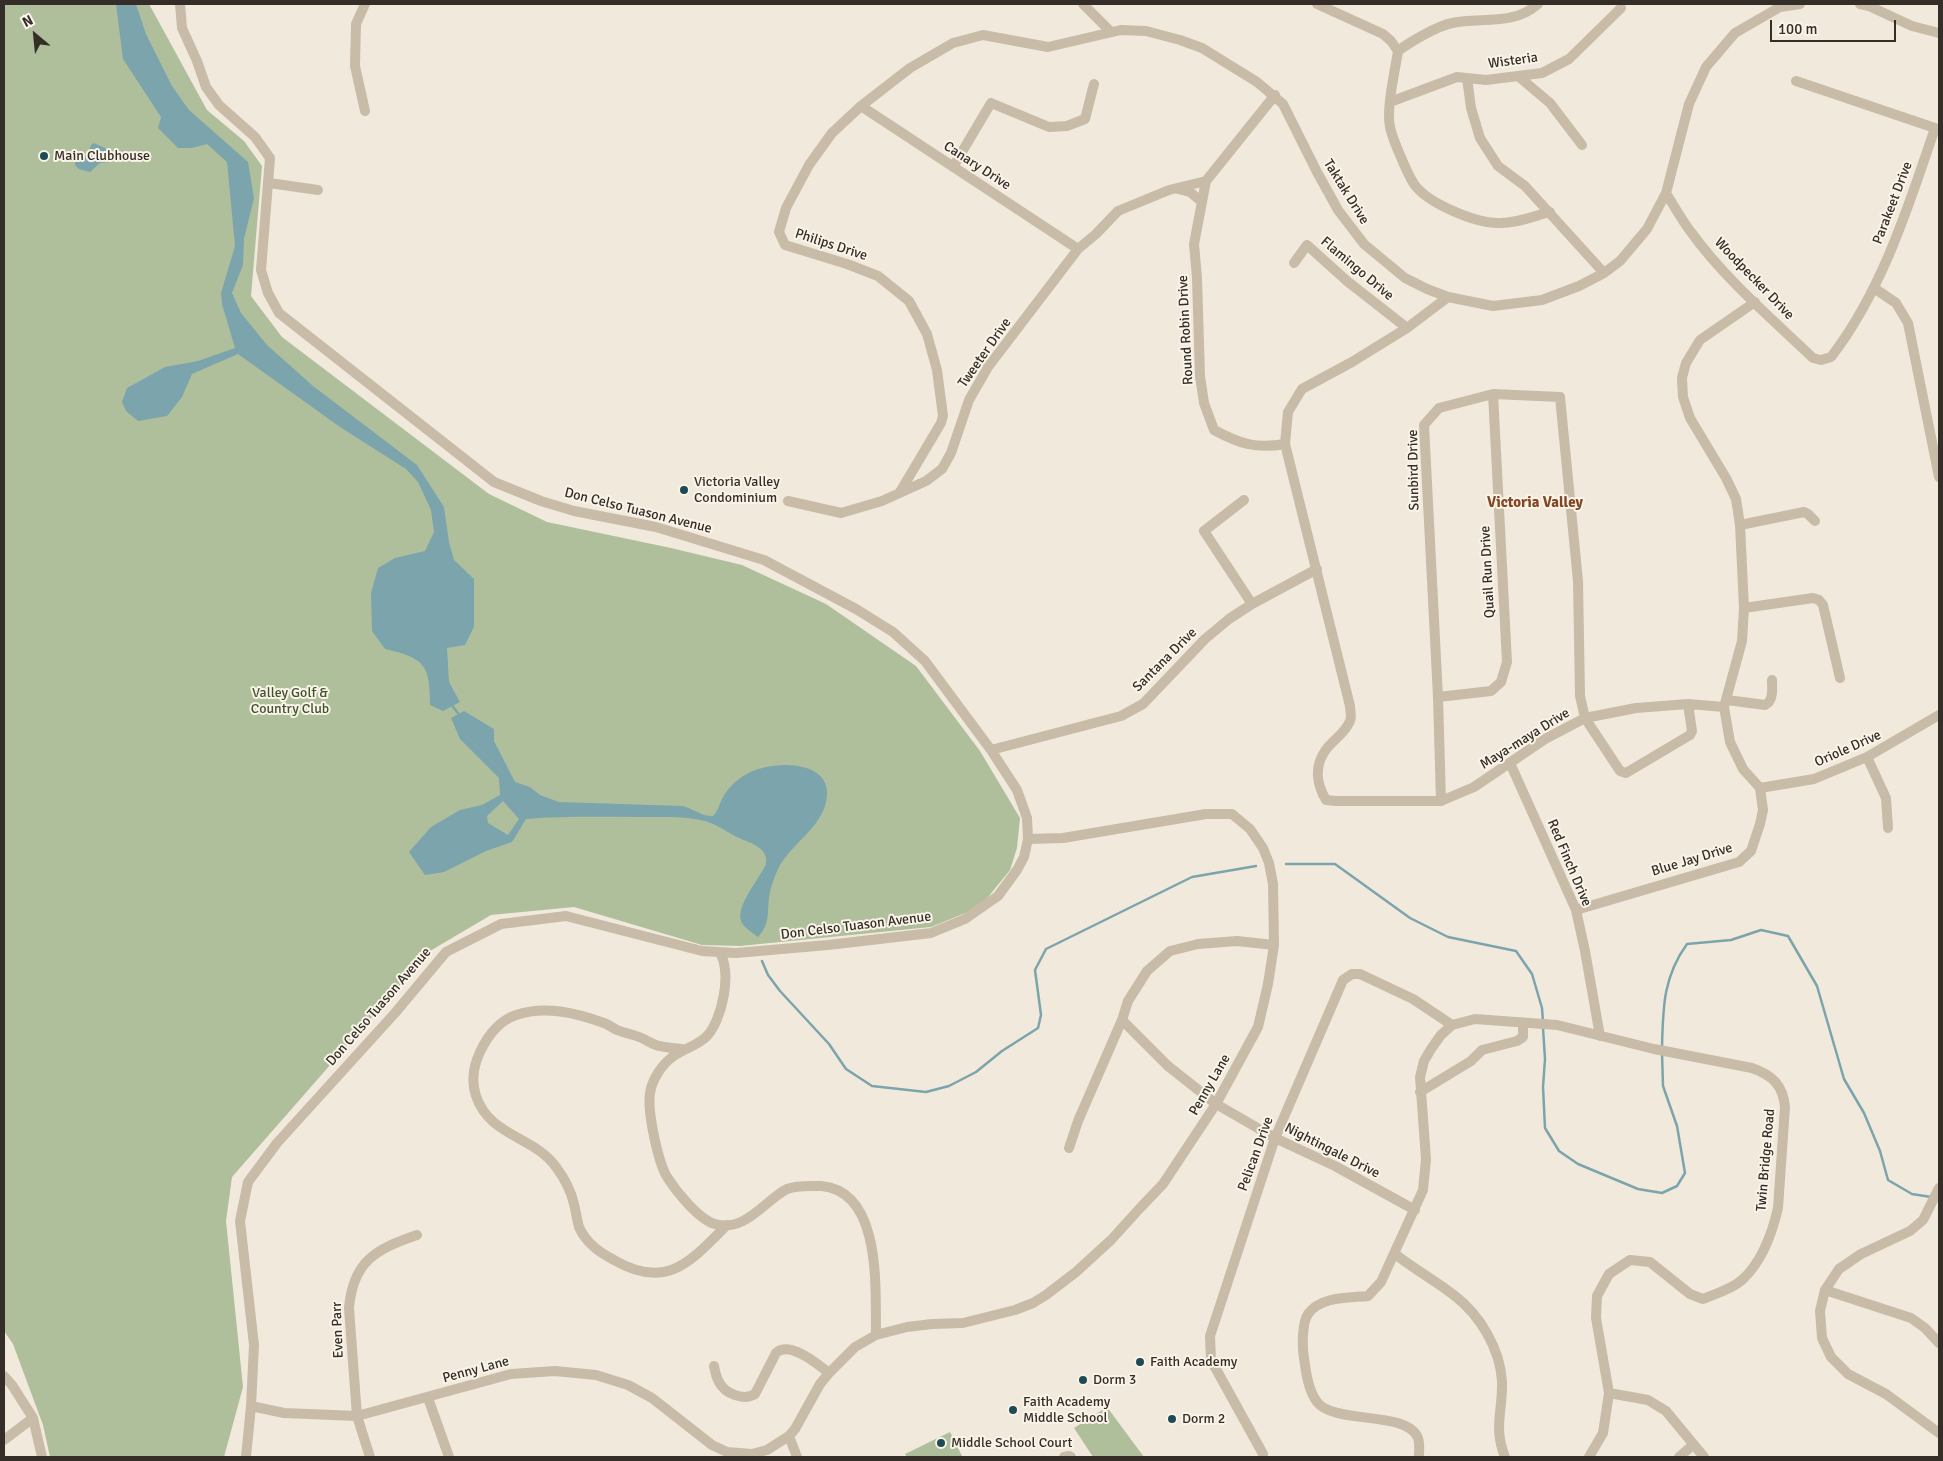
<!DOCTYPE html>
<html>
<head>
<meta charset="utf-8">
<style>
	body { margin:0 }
	#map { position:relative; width:1943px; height:1461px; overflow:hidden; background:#f1eadc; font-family:Signika,sans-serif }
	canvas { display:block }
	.frame { position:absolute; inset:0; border:5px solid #352e28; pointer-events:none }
	.north { position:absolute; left:10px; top:10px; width:50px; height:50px; -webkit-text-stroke:4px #f9f3e8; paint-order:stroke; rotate:332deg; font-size:14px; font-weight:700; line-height:20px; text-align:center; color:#352e28 }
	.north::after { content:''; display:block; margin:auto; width:18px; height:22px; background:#352e28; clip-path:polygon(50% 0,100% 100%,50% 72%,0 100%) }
	.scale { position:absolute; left:1770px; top:20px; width:126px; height:22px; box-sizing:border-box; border:2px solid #352e28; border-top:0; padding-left:6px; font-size:15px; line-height:18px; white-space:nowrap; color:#352e28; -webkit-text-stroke:4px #f9f3e8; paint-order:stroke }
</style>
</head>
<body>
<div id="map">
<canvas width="1943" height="1461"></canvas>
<div class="frame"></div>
<div class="north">N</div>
<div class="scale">100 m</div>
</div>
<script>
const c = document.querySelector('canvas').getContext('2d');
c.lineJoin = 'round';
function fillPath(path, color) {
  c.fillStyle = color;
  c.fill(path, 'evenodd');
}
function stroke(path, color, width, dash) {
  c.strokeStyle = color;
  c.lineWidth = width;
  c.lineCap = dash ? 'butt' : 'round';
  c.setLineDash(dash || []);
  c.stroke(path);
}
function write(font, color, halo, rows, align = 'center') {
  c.font = font + ' Signika,sans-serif';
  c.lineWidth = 4;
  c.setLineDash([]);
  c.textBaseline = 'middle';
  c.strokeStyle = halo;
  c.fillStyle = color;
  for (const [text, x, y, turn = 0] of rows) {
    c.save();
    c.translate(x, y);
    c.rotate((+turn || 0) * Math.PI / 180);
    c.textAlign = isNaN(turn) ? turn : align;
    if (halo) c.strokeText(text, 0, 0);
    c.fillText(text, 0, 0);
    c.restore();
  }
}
fillPath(new Path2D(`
	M4 4H149L207 110 244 141 262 166 251 296 282 337 489 494 547 522 671 548 742 565 826 604 916 666 980 751 1020 818 1017 848 1010 870 980 907 931 927 740 946 702 945 574 907 491 915 430 951 232 1177 226 1221 243 1387 224 1457H50L43 1425 13 1344 4 1331Z
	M1107 1407 1144 1457H1093L1074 1428Z
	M950 1432 962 1456 907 1457 905 1454Z`), '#afbf9c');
fillPath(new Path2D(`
	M116 4H136L146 34 172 86 189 110 248 162 254 198 244 239 243 265 232 293 241 313 267 345 313 386 417 465 444 507 449 542 454 560 474 579V627L465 645 447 648 449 682 460 702 443 711 430 705C430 665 425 658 385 649L372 631 371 593 378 568 395 558 425 551 434 532 431 510 418 482 406 469 340 427 238 354 192 374 182 397 167 416 138 421 126 411 122 402 127 388 165 367 198 361 235 348 222 304 221 293 235 246 227 162 207 144 192 148H178L158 128 161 117 123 59Z
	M94 143 109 150 110 156 109 162 100 163 90 172 79 169 75 165V160L80 156H87L91 145Z
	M464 711 494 729V741L515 782 530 787 540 795 559 802 683 806C693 809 704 817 713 816 718 811 719 805 722 799 727 789 735 781 745 775 771 759 840 758 825 806 816 832 790 845 778 869 774 878 770 889 769 898 767 915 770 924 758 937 753 933 743 927 741 921 736 905 760 878 766 864 769 848 751 843 739 838 728 833 717 824 705 821 688 816 659 817 641 817 602 817 564 816 526 819L512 842 486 851 444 872 425 875 409 852 431 827 460 810 482 805 500 795 499 778 460 739 451 718ZM503 801 519 819 508 835 488 823 487 816Z`), '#7ca4ac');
stroke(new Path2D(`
	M450 703 461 717
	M1286 864H1335L1410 918 1448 937 1516 951 1532 974 1542 1008 1543 1022
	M762 961 768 975 780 991 829 1044 846 1069 872 1086 926 1092 949 1086 976 1072 1002 1051 1038 1028 1041 1015 1035 970 1046 949 1192 877 1256 866
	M1543 1028 1545 1059 1543 1087 1545 1128 1559 1151 1578 1164 1638 1189 1662 1193 1677 1186 1685 1173 1677 1126 1663 1086 1662 1053
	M1662 1047C1663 1008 1663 977 1687 944L1731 940 1761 930 1788 936 1817 986 1844 1079 1864 1113 1880 1151 1888 1180 1912 1194 1931 1197`), '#7ca4ac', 2.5);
stroke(new Path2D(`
	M180 4 182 28 197 61 206 87 219 105 255 137 270 158 261 270 268 293 279 313 494 482 541 501 574 511 656 527 764 560 856 609 893 632 925 661 991 750 1017 790 1027 818 1028 839 1024 857 1017 870 998 896 965 919 931 933 828 945 736 953 702 951 566 916 501 924 446 952 395 1013 277 1143 248 1182 240 1221 254 1345 251 1406 246 1457
	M365 4 356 24 355 66 365 111
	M1083 4 1111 32
	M1317 4 1383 34 1391 41 1398 51
	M1860 4 1869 6 1912 26 1939 33
	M1398 51C1395 71 1386 109 1390 127 1392 138 1408 175 1414 184 1427 203 1475 223 1498 223 1515 224 1534 216 1550 212
	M1398 51C1410 42 1437 26 1452 23 1482 17 1513 26 1538 4
	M1518 76 1550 103 1582 145
	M1467 78 1471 108 1480 138 1498 166 1525 186 1604 273
	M1275 95 1206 181 1194 244 1197 278 1200 376 1204 403 1214 430C1240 444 1256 449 1285 444
	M1390 102 1457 77 1486 80 1542 73 1569 59 1621 8
	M861 106 1078 249
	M953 167 991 103 1049 127 1067 126 1085 119 1094 84
	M269 183 318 190
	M1178 189 1190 192 1202 202
	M1666 193C1674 206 1681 219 1691 232 1725 279 1771 318 1813 358L1821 360 1831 357C1882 291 1909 205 1935 128L1796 81
	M1294 263 1307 245 1347 281 1407 328
	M1874 288 1896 303 1908 323 1939 477
	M1448 297 1407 328 1352 362 1302 389 1288 412 1285 444 1350 706C1350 710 1352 717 1350 721 1345 734 1332 740 1325 751 1314 767 1317 785 1326 800L1336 801H1441L1474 787 1545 739 1585 718 1636 708 1688 704 1724 707
	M900 492 941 423 943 416 937 370 927 334 909 301 878 276 847 264 785 245 779 232 786 208 809 165 832 133 861 106 910 68 953 43 983 35 1048 47 1121 30 1146 31 1180 40 1202 48 1257 82 1283 104 1317 172 1338 210 1364 244 1405 278 1427 289 1448 297 1493 306 1542 300 1579 286 1604 273 1620 261 1647 229 1666 193 1689 104 1706 67 1735 33 1780 7 1800 4
	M1244 500 1204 531 1252 604
	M788 501 841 513 882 501 926 481 942 469 951 453 969 400 988 367 1078 249 1096 234 1118 211 1169 190 1206 181
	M1740 525 1804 512 1808 514 1815 521
	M1744 608 1813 598 1819 600 1823 605 1840 678
	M1438 697 1491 691 1501 682 1507 662 1493 394
	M1727 700 1765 705C1774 701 1772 688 1772 680
	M1724 707 1742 641 1744 608 1740 525 1736 499 1726 478 1690 418 1683 397 1682 378 1686 363 1700 340 1755 302
	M1724 707 1730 742 1743 769 1760 788
	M991 750 1121 716 1143 704 1205 639 1229 619 1252 604 1317 569
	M1867 757 1886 798 1888 828
	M1510 763 1576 910 1585 951 1600 1036
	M1760 788 1814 779 1867 757 1939 715
	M1441 801 1438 697 1424 425 1439 408 1493 394 1560 397 1578 581 1580 696 1585 718 1620 771 1626 773 1690 735 1692 731 1688 704
	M1576 910 1739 862 1751 851 1760 824 1763 810 1760 788
	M719 952C733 970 722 1022 706 1037 697 1046 682 1049 671 1058 661 1066 652 1080 650 1093 647 1111 658 1162 667 1177 676 1191 699 1220 715 1224 745 1233 765 1200 787 1189 797 1185 811 1186 821 1186 883 1191 875 1291 876 1335
	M1122 1020 1168 1066 1216 1104 1275 1138 1335 1166 1415 1210
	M682 1049C675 1048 667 1048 660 1046 652 1045 646 1039 639 1037 632 1034 624 1033 617 1030 613 1028 609 1025 604 1023 576 1013 545 1005 516 1015 499 1021 487 1037 480 1052 473 1067 471 1081 476 1096 490 1137 534 1136 556 1167 565 1179 571 1191 574 1204 576 1212 577 1220 579 1227 586 1243 599 1252 614 1260 667 1291 691 1261 727 1225
	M1420 1092 1471 1061 1482 1050 1517 1041 1523 1037V1023
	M1069 1148 1078 1121 1122 1020 1128 1001 1147 971 1170 951 1198 944 1237 941 1274 945
	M1939 1188 1923 1220 1910 1231 1861 1254 1839 1269 1825 1290 1820 1311 1822 1338 1831 1357 1848 1374 1886 1394 1939 1433
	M1395 1254C1414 1269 1436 1281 1455 1296 1480 1315 1500 1349 1502 1381 1503 1411 1493 1427 1505 1457
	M1825 1290 1911 1318 1925 1328 1939 1343
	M714 1366C715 1371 716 1377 719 1382 725 1394 744 1401 755 1394L776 1353C789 1340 818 1364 829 1373
	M4 1376 12 1385 33 1418 42 1457
	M1609 1393 1648 1400 1666 1411 1704 1457
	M428 1398 449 1457
	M251 1406 284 1413 357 1416 511 1374 555 1371 596 1375 628 1385 652 1398 712 1445 727 1452 752 1454 767 1450 789 1436 795 1429 820 1384 829 1373 855 1347 876 1335 907 1327 932 1324 963 1323 1015 1310 1033 1303 1046 1295 1076 1272 1111 1240 1141 1207 1163 1184 1216 1104 1258 1027 1268 984 1274 945 1273 884 1269 863 1263 848 1250 829 1232 814H1206L1063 838 1028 839
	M789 1436 797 1457
	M4 1440 33 1418
	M1263 1454 1211 1360 1210 1336 1275 1138 1343 980 1352 974H1360L1413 999 1452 1025
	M370 1457 357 1416 349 1308C353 1261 376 1249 417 1235
	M1064 1457 1069 1456 1071 1457
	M1419 1457C1419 1452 1420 1443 1418 1438 1407 1410 1335 1425 1317 1402 1308 1390 1306 1372 1304 1358 1302 1347 1302 1323 1308 1314 1321 1296 1349 1298 1368 1296L1381 1282 1423 1190 1426 1159 1420 1077 1424 1061 1431 1049 1441 1035 1452 1025 1475 1019 1557 1025 1654 1049 1752 1068C1772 1075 1783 1085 1785 1107L1778 1208C1772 1234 1762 1262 1742 1280 1732 1289 1715 1294 1703 1299L1690 1294 1650 1262 1630 1260 1609 1274 1597 1296 1596 1318 1609 1393 1603 1433 1589 1457
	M1679 1457 1693 1445`), '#c8bba8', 10);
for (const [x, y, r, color] of [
	[44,156,5,"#1f4a55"],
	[684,490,5,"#1f4a55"],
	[1140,1362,5,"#1f4a55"],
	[1083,1380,5,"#1f4a55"],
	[1013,1410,5,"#1f4a55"],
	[1172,1419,5,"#1f4a55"],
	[941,1443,5,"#1f4a55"]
]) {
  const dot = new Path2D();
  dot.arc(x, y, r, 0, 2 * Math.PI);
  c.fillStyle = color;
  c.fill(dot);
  stroke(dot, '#f9f3e8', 2);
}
write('14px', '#352e28', '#f9f3e8', [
	["Wisteria",1513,61,-8],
	["Canary Drive",977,166,33],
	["Taktak Drive",1346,192,58],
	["Parakeet Drive",1893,203,-69],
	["Philips Drive",831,245,18],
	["Flamingo Drive",1357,269,40],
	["Woodpecker Drive",1754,279,46],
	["Round Robin Drive",1186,330,-93],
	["Tweeter Drive",985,353,-55],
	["Sunbird Drive",1414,470,-91],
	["Don Celso Tuason Avenue",638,511,14],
	["Quail Run Drive",1488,572,-93],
	["Santana Drive",1165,660,-45],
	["Maya-maya Drive",1525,739,-32],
	["Oriole Drive",1848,749,-24],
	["Blue Jay Drive",1692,860,-17],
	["Red Finch Drive",1569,863,67],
	["Don Celso Tuason Avenue",856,926,-7],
	["Don Celso Tuason Avenue",379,1007,-49],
	["Penny Lane",1210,1085,-60],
	["Nightingale Drive",1332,1151,27],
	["Pelican Drive",1256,1154,-70],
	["Twin Bridge Road",1766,1160,-85],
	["Even Parr",338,1330,-92],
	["Penny Lane",476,1370,-15]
]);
write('14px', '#352e28', '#f9f3e8', [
	["Main Clubhouse",54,156],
	["Victoria Valley",694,482],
	["Condominium",694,498],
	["Faith Academy",1150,1362],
	["Dorm 3",1093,1380],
	["Faith Academy",1023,1402],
	["Middle School",1023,1418],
	["Dorm 2",1182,1419],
	["Middle School Court",951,1443]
], 'left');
write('14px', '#40532d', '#f9f3e8', [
	["Valley Golf &",290,693],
	["Country Club",290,709]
]);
write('bold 15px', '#814725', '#f9f3e8', [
	["Victoria Valley",1535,503]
]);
</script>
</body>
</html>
